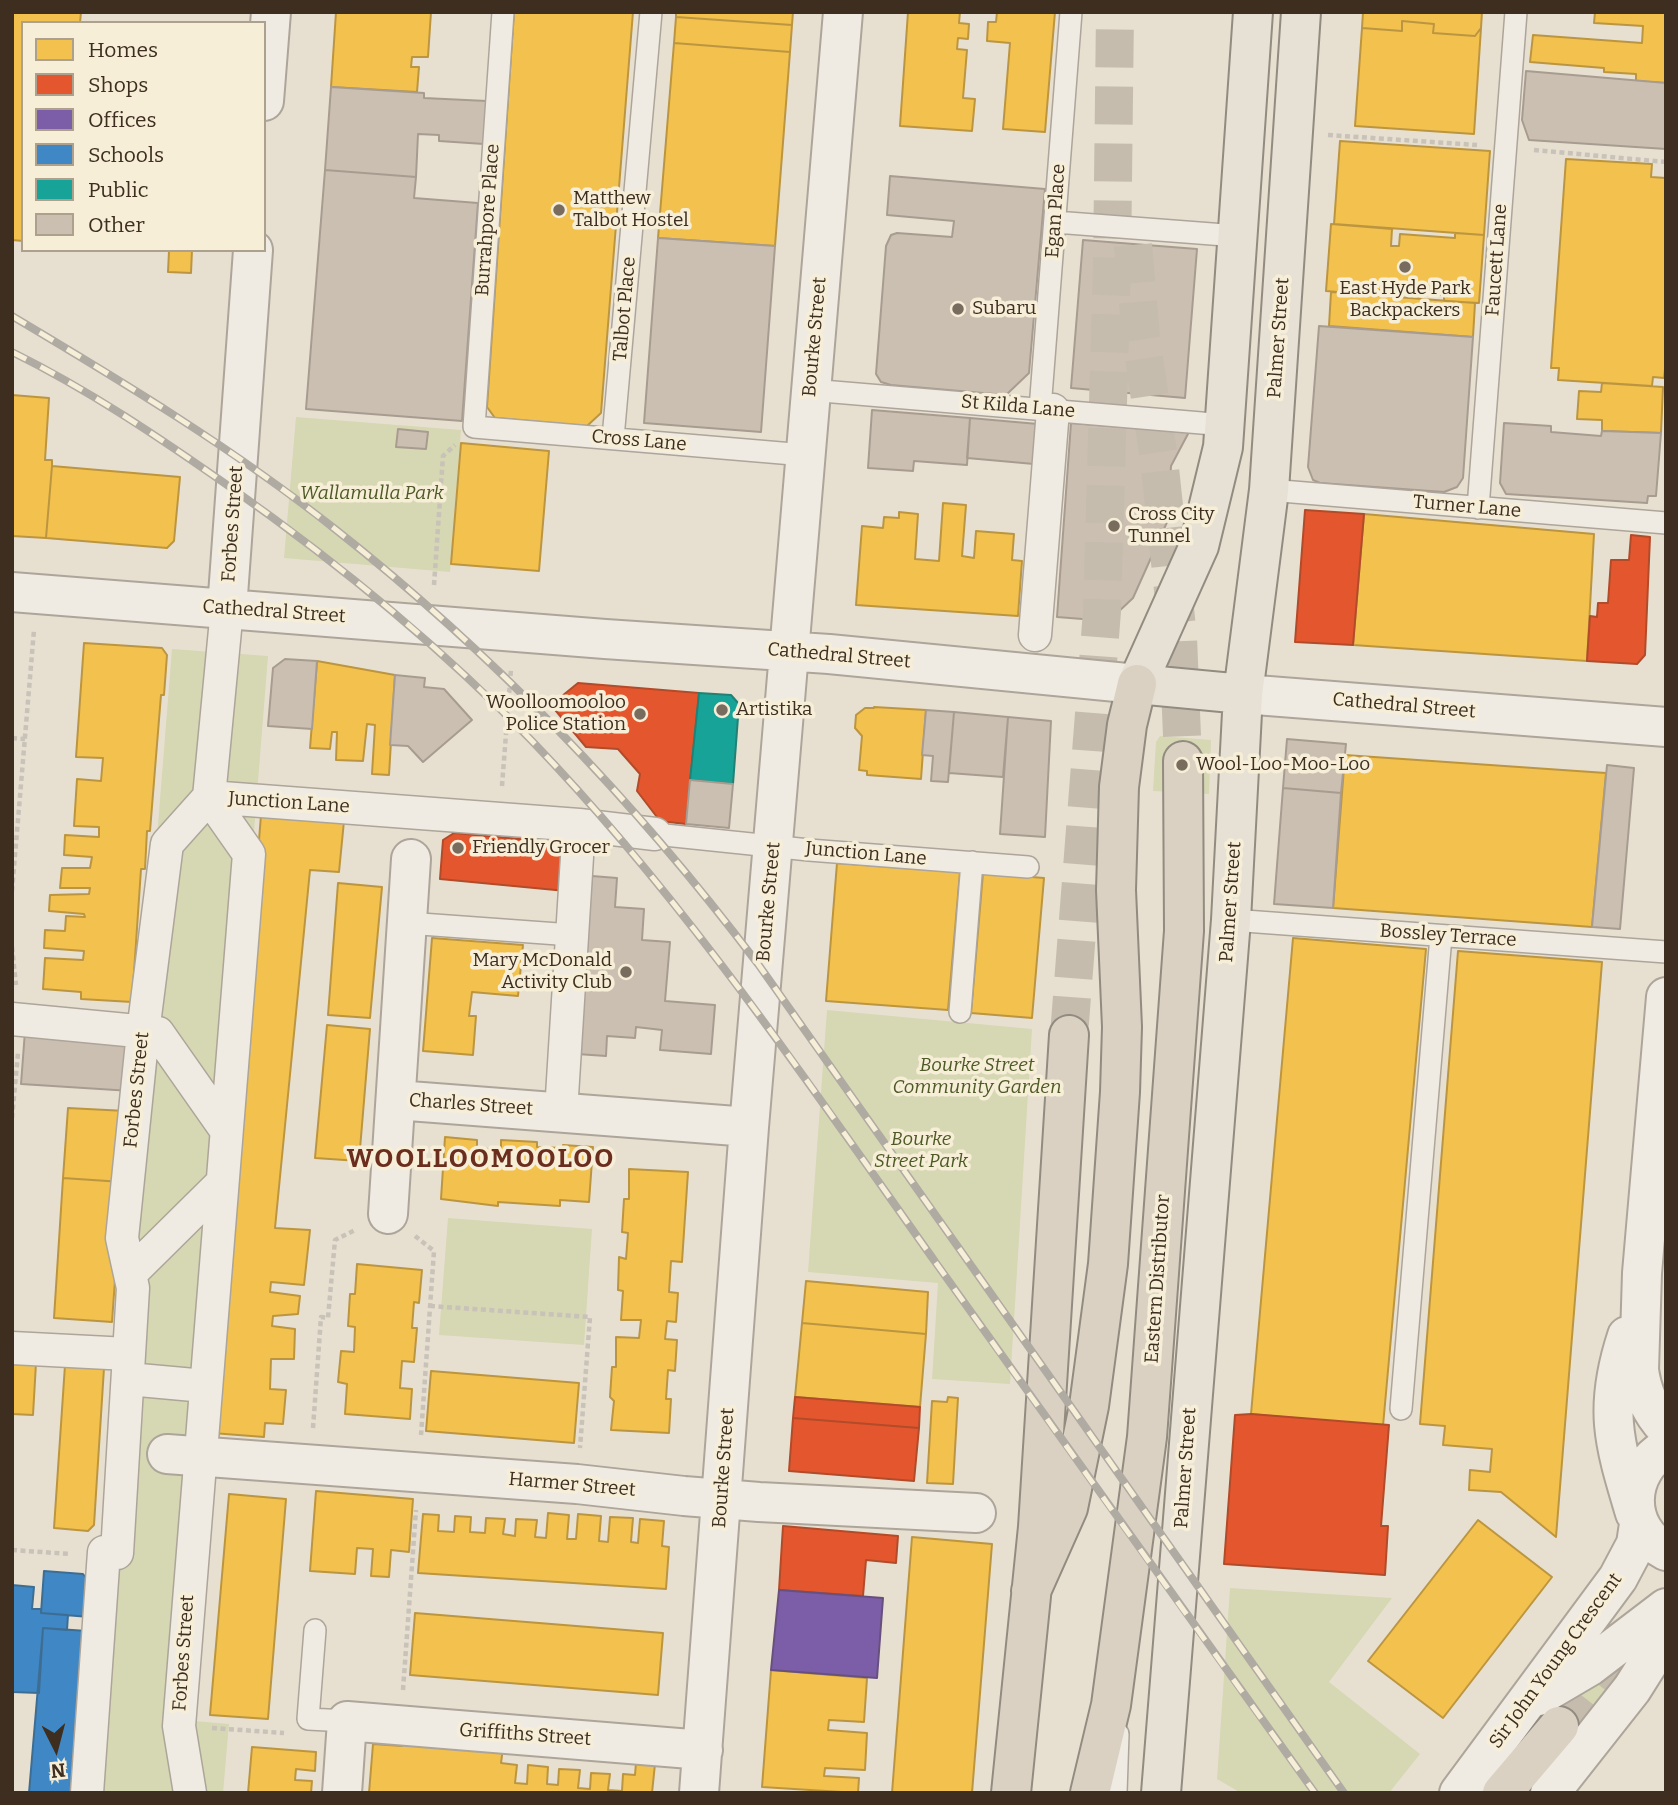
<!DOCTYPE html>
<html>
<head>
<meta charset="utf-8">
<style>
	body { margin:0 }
	#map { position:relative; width:1678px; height:1805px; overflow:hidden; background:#e7e0d1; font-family:Bitter,serif }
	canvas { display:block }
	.frame { position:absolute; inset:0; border:14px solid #3d2e20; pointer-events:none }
	.legend { position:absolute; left:21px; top:21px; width:245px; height:231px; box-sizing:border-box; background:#f7eed8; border:2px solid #ada18e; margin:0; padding:9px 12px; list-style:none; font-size:21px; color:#3d2e20 }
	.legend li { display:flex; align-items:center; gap:14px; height:35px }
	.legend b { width:35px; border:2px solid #ada18e }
	.north { position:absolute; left:21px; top:1714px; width:70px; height:70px; -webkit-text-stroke:5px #f7eed8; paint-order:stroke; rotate:174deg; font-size:19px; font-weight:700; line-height:28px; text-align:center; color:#3d2e20 }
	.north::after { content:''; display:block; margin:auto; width:24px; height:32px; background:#3d2e20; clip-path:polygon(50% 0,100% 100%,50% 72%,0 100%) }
</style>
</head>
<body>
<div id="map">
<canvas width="1678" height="1805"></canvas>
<div class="frame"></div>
<ul class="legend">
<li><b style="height:19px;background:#f2c14e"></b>Homes</li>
<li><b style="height:19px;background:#e4572e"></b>Shops</li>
<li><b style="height:19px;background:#7b5ea7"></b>Offices</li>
<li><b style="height:19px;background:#3f88c5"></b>Schools</li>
<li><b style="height:19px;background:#17a398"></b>Public</li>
<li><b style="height:19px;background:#cbbfb2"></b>Other</li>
</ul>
<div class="north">N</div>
</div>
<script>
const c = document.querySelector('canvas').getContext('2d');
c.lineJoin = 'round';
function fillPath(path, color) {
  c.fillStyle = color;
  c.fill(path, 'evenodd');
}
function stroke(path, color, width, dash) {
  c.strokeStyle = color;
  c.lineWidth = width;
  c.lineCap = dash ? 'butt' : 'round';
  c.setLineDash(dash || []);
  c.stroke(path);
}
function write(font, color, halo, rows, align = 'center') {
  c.font = font + ' Bitter,serif';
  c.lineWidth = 7;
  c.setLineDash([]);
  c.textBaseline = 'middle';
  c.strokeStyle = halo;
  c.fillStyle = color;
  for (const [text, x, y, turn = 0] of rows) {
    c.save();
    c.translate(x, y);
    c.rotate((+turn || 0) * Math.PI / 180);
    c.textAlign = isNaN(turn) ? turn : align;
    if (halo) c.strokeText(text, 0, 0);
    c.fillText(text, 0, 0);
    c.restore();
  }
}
fillPath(new Path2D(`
	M296 417 461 430 450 572 284 558Z
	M172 649 268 656 183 1720 229 1724 223 1793H81Z
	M1160 736 1211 740 1209 794 1153 791 1156 742Z
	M827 1010 1032 1029 1010 1384 932 1379 938 1283 808 1272Z
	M448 1218 592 1229 584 1345 439 1335Z
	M1230 1588 1392 1598 1329 1682 1420 1754 1389 1793H1241L1217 1779Z
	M1602 1666 1623 1683 1575 1738 1547 1715Z`), '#d6d7b3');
const homes = new Path2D(`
	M12 12H81L80 23H23V241L12 240Z
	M336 12H431L428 57H412L411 67H419L417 92 331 87Z
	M514 12H633L601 413 587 426 495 418 487 407Z
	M676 12H793L792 25 676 17Z
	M908 12H960L959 23 969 24 968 39 958 38 957 49 967 50 963 98 975 99 972 131 900 126Z
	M997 12H1055L1045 132 1003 129 1010 43 987 41 988 22H996Z
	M1363 12H1482L1481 28 1475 36 1433 33 1434 24 1402 21V31L1362 28Z
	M1595 12H1666V83L1636 81V74L1604 72V68L1530 62 1533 35 1642 43 1643 26 1594 23Z
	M676 17 792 25 790 52 674 43Z
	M1402 21 1434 24 1433 33 1475 36 1481 28 1474 134 1355 126 1362 28 1402 31Z
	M674 43 790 52 775 246 658 238Z
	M1340 141 1490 151 1484 235 1334 224Z
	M1566 159 1652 164 1651 177 1666 178V360L1664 378 1653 377 1652 386 1558 380 1559 368H1551Z
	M1331 224 1392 229 1391 246H1399L1400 234 1455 238V233L1484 235 1479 303 1444 301V295L1362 289 1361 294 1326 291Z
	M154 250H192L191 273 168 272 169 251Z
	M1331 292 1475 303 1473 337 1329 326Z
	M1602 383 1663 387 1661 433 1602 431V420L1577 419 1579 391 1601 392Z
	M12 395 49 398 45 460H52V466L46 538 12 536Z
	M461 443 549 451 539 571 451 564Z
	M52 466 180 477 174 541 167 548 46 538Z
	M943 503 966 505 962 556 974 558 976 531 1014 534 1012 560 1022 561 1018 616 856 605 862 526 883 528 884 517 899 518V512L918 514 915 559 939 561Z
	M1364 514 1594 534 1587 661 1353 645Z
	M84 643 162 648 167 655 164 695H161L150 831H147L145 869H141L132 1002 81 999V992L43 989 45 958 83 960 84 951 44 948 45 930 65 931 66 916 85 917 84 914 49 911 50 895 89 894 90 888H60L62 868H90L92 857 64 855 65 835 99 837V827L74 826 77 779 101 781 103 758 76 757Z
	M317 661 395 675 389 775 372 774 375 725 367 724 363 761 336 760 337 732H332L330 749 310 748Z
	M874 707 926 710 921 779 867 775V771L859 770 862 736 855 728 856 715 865 708H874Z
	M1345 755 1606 773 1592 927 1333 908Z
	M261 815 344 821 339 872 310 870 275 1228 310 1230 304 1285 271 1282 270 1292 300 1296 298 1314 273 1316 272 1326 295 1329 294 1359H271L270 1389 286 1390 283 1424 265 1423 264 1437 212 1433Z
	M837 863 960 872 948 1010 826 1001Z
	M983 873 1044 878 1032 1018 971 1013Z
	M338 883 382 887 370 1018 328 1015Z
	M432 938 523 945 518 996 472 992 469 1016H476L473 1055 423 1051Z
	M1293 938 1426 949 1383 1426 1251 1414Z
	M1458 951 1602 962 1556 1537 1501 1492 1469 1490 1470 1470 1490 1472 1492 1449 1443 1445 1445 1426 1420 1424Z
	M327 1025 370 1029 359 1161 315 1158Z
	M68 1108 126 1111 122 1182 63 1178Z
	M445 1137 477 1140V1148L501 1150V1140L537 1142V1147L563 1148V1145L593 1147 589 1202 560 1200V1206L498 1202V1206L441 1199Z
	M629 1169 688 1172 682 1262 671 1261 669 1292 678 1293 676 1322 667 1321 665 1339 677 1340 675 1371 668 1370 666 1399H671L669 1433 611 1430 614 1401 610 1397 612 1367H616V1337L639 1338 641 1320H621L623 1291 618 1290 619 1257 626 1259 628 1233 622 1232 624 1199H629Z
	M63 1178 122 1182 112 1322 54 1318Z
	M357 1264 422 1270 419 1303 414 1302 412 1328H417L414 1362 402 1361 400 1388 412 1389 410 1419 345 1414 347 1384 338 1382 341 1351 354 1352 355 1327 348 1326 350 1294H355Z
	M806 1281 928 1292 926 1334 802 1323Z
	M802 1323 926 1334 920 1407 795 1397Z
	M12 1362 36 1363 33 1415 12 1414Z
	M65 1365 104 1368 94 1525 88 1531 54 1528Z
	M431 1371 579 1383 574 1443 426 1431Z
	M948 1397 958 1398 953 1484 927 1483 932 1401 947 1402Z
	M316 1491 413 1499 409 1552 391 1550 389 1577 371 1576 373 1549 357 1548 355 1574 310 1571Z
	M229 1494 286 1499 268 1719 210 1715Z
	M548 1513 569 1515 567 1539H576L578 1514 601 1516 599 1541 608 1542 610 1517 633 1518 631 1542 638 1543 640 1519 664 1521 662 1546 669 1547 666 1589 418 1573 423 1514 439 1515 438 1531 454 1532 455 1516 471 1517 470 1532 485 1533 486 1518 505 1519 503 1534 515 1536 516 1519 537 1520 535 1537 546 1538Z
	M1478 1520 1552 1577 1443 1718 1368 1661Z
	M912 1537 992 1544 972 1793H892Z
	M415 1613 663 1633 658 1695 410 1675Z
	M771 1670 867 1678 864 1722 829 1720 828 1730 867 1733 865 1770 825 1768 824 1776 859 1778 858 1793 762 1787Z
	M403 1740 503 1748 501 1763 517 1765 515 1783 527 1784 528 1765 548 1767 547 1784 558 1785 559 1769 580 1770 578 1788 590 1789 591 1773 610 1774 608 1790 622 1791 623 1774 635 1775 636 1762 655 1764 652 1793H369L373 1744 402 1746Z
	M252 1747 316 1752 315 1771 296 1769 295 1780 312 1781 311 1793H248Z`);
fillPath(homes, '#f2c14e');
stroke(homes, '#bc9540', 2);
const shops = new Path2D(`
	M1305 510 1364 514 1353 645 1295 642Z
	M1631 535 1650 537 1645 655 1637 664 1587 661 1590 616 1597 617 1598 603H1608L1611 560H1629Z
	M578 683 699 693 686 824 660 821 637 791 640 774 618 749 586 747 551 705Z
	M454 833 564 843 566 891 440 879 443 840Z
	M795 1397 920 1407 919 1428 793 1418Z
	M1251 1414 1389 1425 1381 1526H1388L1385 1575 1224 1564 1235 1415Z
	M793 1418 919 1428 914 1481 789 1471Z
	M783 1526 898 1536 896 1563 866 1560 863 1596 779 1590Z`);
fillPath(shops, '#e4572e');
stroke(shops, '#b24b2a', 2);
const offices = new Path2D(`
	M779 1590 883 1598 877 1678 771 1670Z`);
fillPath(offices, '#7b5ea7');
stroke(offices, '#68507e', 2);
const schools = new Path2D(`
	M44 1571 83 1574 91 1584 89 1617 41 1613Z
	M12 1585 34 1587 32 1609H41V1613L68 1615 67 1630 43 1628 39 1693 12 1692Z
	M43 1628 87 1631 73 1793H29Z`);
fillPath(schools, '#3f88c5');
stroke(schools, '#3e6d94', 2);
const public = new Path2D(`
	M699 693 731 695 739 704 733 784 690 780Z`);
fillPath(public, '#17a398');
stroke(public, '#228074', 2);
const building = new Path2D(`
	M1526 71 1666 83V149L1529 140 1522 120Z
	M331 87 424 93V98L487 101 484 144 439 141V135L418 134 416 177 325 170Z
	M325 170 416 177 414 198 478 203 462 421 306 409Z
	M890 176 1045 189 1029 373 1006 395 891 385 881 382 876 374 886 246 891 235 897 233 952 237 954 221 887 215Z
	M658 238 775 246 761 432 644 423Z
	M1083 240 1197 249 1185 398 1071 388Z
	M1319 326 1473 337 1463 478 1457 487 1444 492 1320 483 1313 480 1308 467Z
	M872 410 970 418 967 465 914 461 913 471 868 468Z
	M970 418 1038 424 1034 464 967 458Z
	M1071 423 1189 432 1171 466 1168 520 1133 598 1115 615 1095 620 1057 617Z
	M1504 423 1551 426V432L1601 436 1602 431 1661 433 1656 496H1648L1647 503 1506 494 1500 483Z
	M398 429 428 432 426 449 396 447Z
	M285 659 317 661 312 729 268 726 273 668Z
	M395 675 425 678 424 687 444 689 472 720 423 762 408 746 390 745Z
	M926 710 954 712 948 782 931 781 933 756 922 755Z
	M954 712 1008 717 1003 777 949 773Z
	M1008 717 1051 721 1045 837 1000 834Z
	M1287 739 1346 744 1341 793 1283 788Z
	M1607 765 1634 768 1620 929 1592 927Z
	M690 780 733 784 729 828 686 824Z
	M1283 788 1341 793 1333 908 1274 904Z
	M592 876 617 878 615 907 644 909 642 940 670 942 665 1001 715 1005 711 1054 660 1050 662 1030 636 1027 635 1038 607 1036 606 1056 577 1054Z
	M25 1031 134 1038 131 1091 21 1084Z`);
fillPath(building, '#cbbfb2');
stroke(building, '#a89c90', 2);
stroke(new Path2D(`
	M1133 245 1141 338 1159 459 1178 637 1183 761
	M1069 1035 1102 611 1112 265 1115 12
	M1559 1726 1621 1647`), '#c5bcae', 38, [38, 19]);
const service = new Path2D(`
	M503 12 474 427 805 455
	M1055 222 1238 236
	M810 390 1225 425
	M1040 409 1071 12
	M613 438 651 12
	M1269 490 1666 523
	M1478 508 1516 12
	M655 834 809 850 1028 867
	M1231 920 1666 952
	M407 923 572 935
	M960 1012 972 862
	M1401 1409 1441 936
	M315 1630 308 1719 347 1721
	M1116 1793 1118 1734`);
const pedestrian = new Path2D(`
	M1035 635 1053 410
	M209 797 579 825
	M12 1019 158 1033 226 1130
	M561 1112 579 825 655 834
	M130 1274 221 1184
	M12 1348 128 1354
	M128 1379 205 1386
	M87 1793 104 1552 117 1553 133 1288 122 1238 143 1032 167 844 209 797 227 609
	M190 1793 179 1726 249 854 209 797`);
const minor = new Path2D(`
	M264 101 271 12
	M12 592 605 639 829 654 1137 684
	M227 609 253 250
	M1243 694 1666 727
	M396 1100 749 1127
	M388 1214 411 859
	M167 1454 577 1484 684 1496 759 1502 976 1513
	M342 1793 347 1721 703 1750
	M699 1793 749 1127 843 12`);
const tertiary = new Path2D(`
	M1666 997 1642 1273 1639 1370C1642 1393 1650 1411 1666 1428
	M1627 1336C1603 1409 1614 1443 1635 1513
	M1666 1448C1626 1471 1623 1528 1666 1551
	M1539 1696 1590 1666 1666 1608
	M1459 1793 1618 1578 1636 1544 1639 1524
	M1550 1793 1632 1689 1666 1635`);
const primary = new Path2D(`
	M1243 694 1137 684 1199 546 1223 447 1253 12
	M1161 1793 1231 920 1243 694 1269 490 1301 12`);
const motorway = new Path2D(`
	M1031 1591 1068 1508 1089 1406 1108 1264 1120 1092 1122 1027 1116 890 1119 787 1127 725 1137 684
	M1011 1793 1038 1527 1069 1035
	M1090 1793 1111 1705 1147 1437 1184 931 1183 761
	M1502 1793 1559 1726`);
stroke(service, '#ada599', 24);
stroke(pedestrian, '#ada599', 35);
stroke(minor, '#ada599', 42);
stroke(tertiary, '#ada599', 42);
stroke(primary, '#928b80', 42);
stroke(motorway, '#928b80', 42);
stroke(new Path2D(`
	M1328 135 1477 145
	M1534 150 1666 162
	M434 585 443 456 455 445
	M12 738 25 739
	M502 786 511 669
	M12 891 34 630
	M12 947 16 985
	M12 1118 18 1053
	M415 1236 434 1251 421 1435
	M430 1306 590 1317 580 1448
	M313 1428 321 1317 328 1318 335 1240 355 1230
	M12 1550 71 1554
	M403 1690 416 1510
	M212 1728 284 1733`), '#c8c2b9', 4.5, [5, 3.5]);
stroke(service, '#efebe3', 21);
stroke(pedestrian, '#efebe3', 32);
stroke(minor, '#efebe3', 38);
stroke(tertiary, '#efebe3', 38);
stroke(primary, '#e6e1d4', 38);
stroke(motorway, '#dad1c2', 38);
const rail = new Path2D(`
	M12 316C123 382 234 449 335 529 495 655 635 801 758 964L1344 1793
	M12 352C89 390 160 438 230 487 338 563 440 646 532 741 685 900 809 1084 936 1263 1062 1440 1188 1617 1315 1793`);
stroke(rail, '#afaaa2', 8);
stroke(rail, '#f7eed8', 5, [16]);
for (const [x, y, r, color] of [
	[559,210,7,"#786c5e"],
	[1405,267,7,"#786c5e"],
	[958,309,7,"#786c5e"],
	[1114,526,7,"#786c5e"],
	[722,710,7,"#786c5e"],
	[640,714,7,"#786c5e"],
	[1182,765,7,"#786c5e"],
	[458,848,7,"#786c5e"],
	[626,972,7,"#786c5e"]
]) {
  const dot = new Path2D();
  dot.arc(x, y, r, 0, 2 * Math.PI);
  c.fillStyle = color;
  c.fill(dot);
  stroke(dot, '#f7eed8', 2.5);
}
write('19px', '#3d2e20', '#f7eed8', [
	["Matthew",573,199],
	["Talbot Hostel",573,221],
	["East Hyde Park",1405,289,"center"],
	["Backpackers",1405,311,"center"],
	["Subaru",972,309],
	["Cross City",1128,515],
	["Tunnel",1128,537],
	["Woolloomooloo",626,703,"right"],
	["Police Station",626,725,"right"],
	["Artistika",736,710],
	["Wool-Loo-Moo-Loo",1196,765],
	["Friendly Grocer",472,848],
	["Mary McDonald",612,961,"right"],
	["Activity Club",612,983,"right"]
], 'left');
write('19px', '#3d2e20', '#f7eed8', [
	["Egan Place",1056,211,-86],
	["Burrahpore Place",488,220,-86],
	["Faucett Lane",1497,260,-86],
	["Talbot Place",625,309,-85],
	["Bourke Street",815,337,-85],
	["Palmer Street",1279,338,-86],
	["St Kilda Lane",1018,407,5],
	["Cross Lane",639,441,5],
	["Turner Lane",1467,507,5],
	["Forbes Street",233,524,-86],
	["Cathedral Street",274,612,4],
	["Cathedral Street",839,656,5],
	["Cathedral Street",1404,706,5],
	["Junction Lane",289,803,4],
	["Junction Lane",866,854,5],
	["Bourke Street",769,902,-85],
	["Palmer Street",1231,902,-86],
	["Bossley Terrace",1448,936,4],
	["Forbes Street",137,1090,-84],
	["Charles Street",471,1105,4],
	["Eastern Distributor",1158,1279,-86],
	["Bourke Street",724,1468,-86],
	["Palmer Street",1186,1468,-86],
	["Harmer Street",572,1485,5],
	["Forbes Street",184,1653,-86],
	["Sir John Young Crescent",1556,1661,-54],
	["Griffiths Street",525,1735,4]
]);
write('italic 19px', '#4d5a26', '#f7eed8', [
	["Wallamulla Park",372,494],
	["Bourke Street",977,1066],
	["Community Garden",977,1088],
	["Bourke",921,1140],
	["Street Park",921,1162]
]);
c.letterSpacing = '2px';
write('bold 26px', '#6b2e1e', '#f7eed8', [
	["WOOLLOOMOOLOO",481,1160]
]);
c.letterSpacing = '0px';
</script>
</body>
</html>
